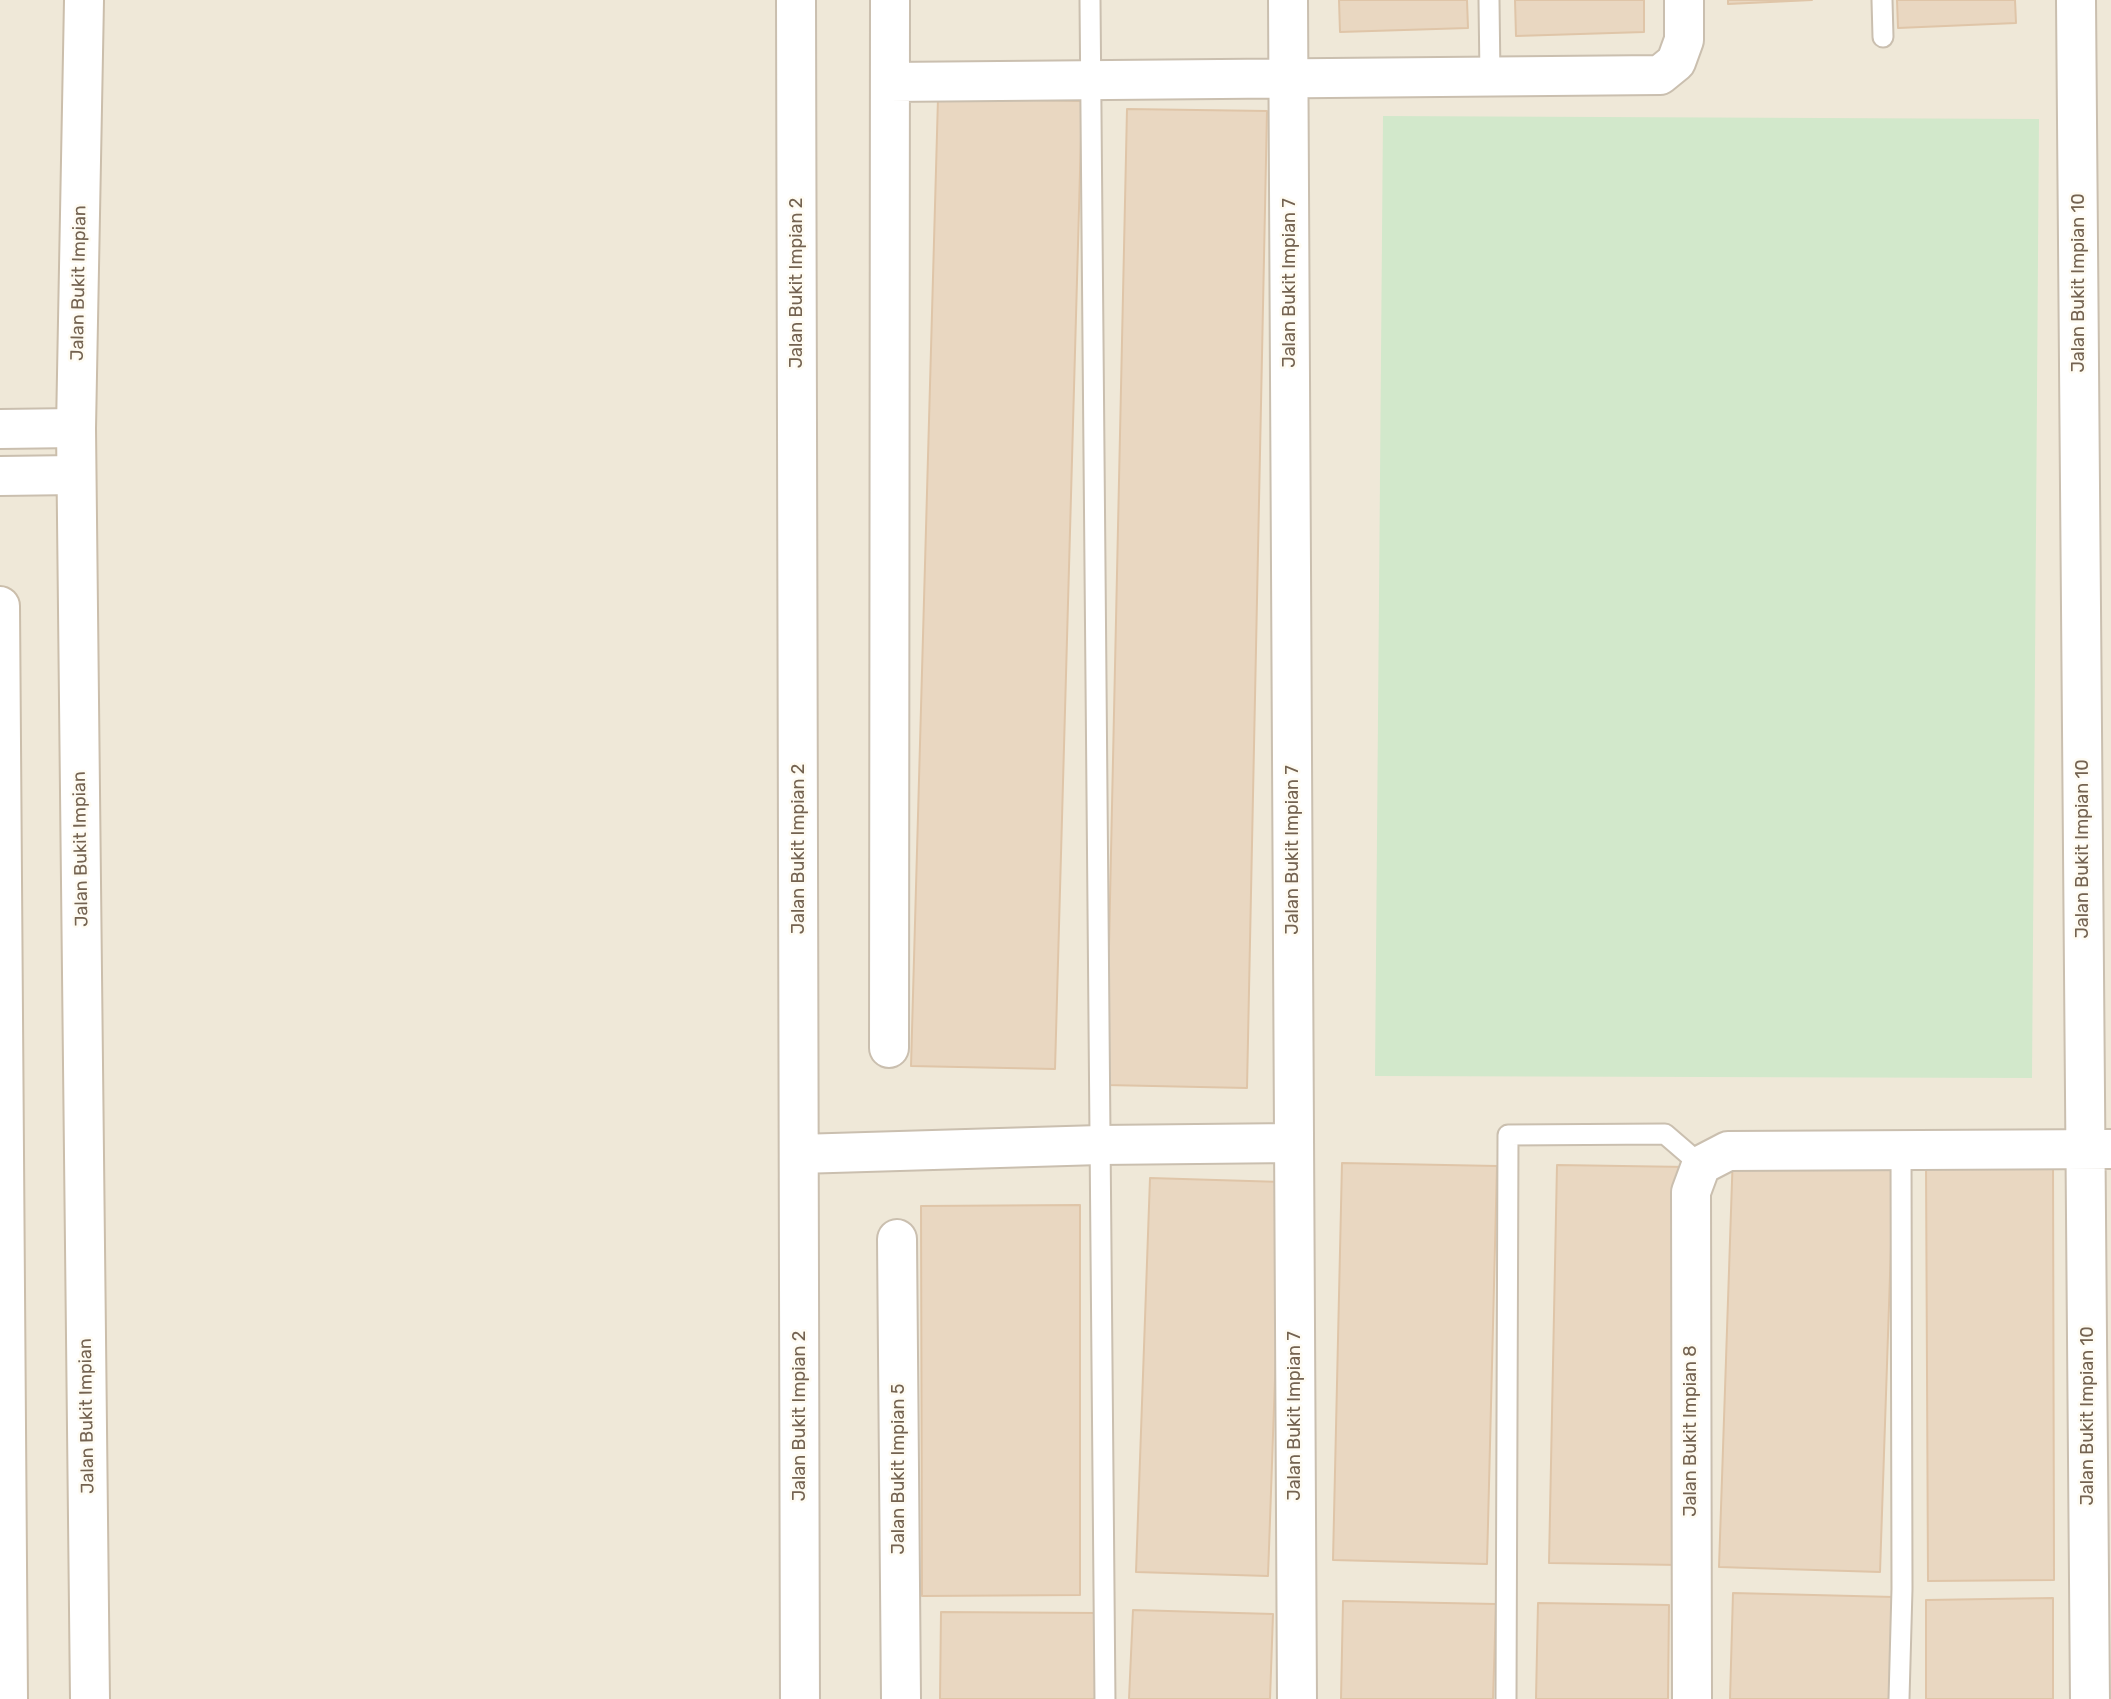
<!DOCTYPE html>
<html>
<head>
<meta charset="utf-8">
<style>
	body { margin:0 }
	canvas { display:block; background:#fbf7ec }
</style>
</head>
<body>
<canvas width="2111" height="1699"></canvas>
<script>
const c = document.querySelector('canvas').getContext('2d');
c.lineJoin = 'round';
function fillPath(path, color) {
  c.fillStyle = color;
  c.fill(path, 'evenodd');
}
function stroke(path, color, width, dash) {
  c.strokeStyle = color;
  c.lineWidth = width;
  c.lineCap = dash ? 'butt' : 'round';
  c.setLineDash(dash || []);
  c.stroke(path);
}
function write(font, color, halo, rows, align = 'center') {
  c.font = font + ' Rubik,sans-serif';
  c.lineWidth = 5;
  c.setLineDash([]);
  c.textBaseline = 'middle';
  c.strokeStyle = halo;
  c.fillStyle = color;
  for (const [text, x, y, turn = 0] of rows) {
    c.save();
    c.translate(x, y);
    c.rotate((+turn || 0) * Math.PI / 180);
    c.textAlign = isNaN(turn) ? turn : align;
    if (halo) c.strokeText(text, 0, 0);
    c.fillText(text, 0, 0);
    c.restore();
  }
}
fillPath(new Path2D(`
	M0 0H2111V1699H0Z`), '#efe8d8');
fillPath(new Path2D(`
	M1383 116 2039 119 2032 1078 1375 1076Z`), '#d2e8cb');
const building = new Path2D(`
	M1339 0H1467L1468 28 1340 32Z
	M1515 0H1644V32L1516 36Z
	M1728 0H1812L1728 4Z
	M1897 0H2015L2016 23 1898 28Z
	M938 98 1082 101 1055 1069 911 1066Z
	M1127 109 1267 111 1247 1088 1106 1085Z
	M1733 1152 1894 1157 1880 1572 1719 1567Z
	M1342 1163 1497 1166 1487 1564 1333 1560Z
	M2053 1163 2054 1580 1928 1581 1926 1164Z
	M1557 1165 1688 1167 1681 1565 1549 1563Z
	M1150 1178 1282 1182 1268 1576 1136 1572Z
	M1080 1205V1595L922 1596 921 1206Z
	M1733 1593 1894 1597 1891 1699H1730Z
	M2053 1598V1699H1926V1600Z
	M1343 1601 1496 1604 1493 1699H1341Z
	M1538 1603 1669 1605 1668 1699H1536Z
	M1133 1610 1273 1614 1270 1699H1129Z
	M941 1612 1097 1613 1096 1699H940Z`);
fillPath(building, '#e9d7c1');
stroke(building, '#dfc5a8', 2);
const lane = new Path2D(`
	M1090 0 1105 1699
	M1489 0 1490 77
	M1882 0 1883 37
	M1506 1699 1508 1135 1665 1134 1701 1165
	M1899 1699 1902 1589 1901 1150`);
const street = new Path2D(`
	M796 0 800 1699
	M1288 0 1297 1699
	M2076 0 2090 1699
	M890 82 1660 75 1676 62 1684 40V0
	M0 429 76 428
	M0 476 76 475
	M889 1048 890 0
	M799 1154 1100 1145 1294 1143
	M897 1239 901 1699
	M1692 1699 1691 1192 1701 1165 1728 1151 2111 1149`);
const secondary = new Path2D(`
	M84 0 76 428 90 1699
	M0 606 8 1699`);
stroke(lane, '#cabfaf', 23);
stroke(street, '#cabfaf', 42);
stroke(secondary, '#cbbeab', 42);
stroke(lane, '#fff', 19);
stroke(street, '#fff', 38);
stroke(secondary, '#fff', 38);
write('18px', '#746351', '#fefbf2', [
	["Jalan Bukit Impian",79,283,-89],
	["Jalan Bukit Impian 2",797,283,-90],
	["Jalan Bukit Impian 7",1290,283,-90],
	["Jalan Bukit Impian 10",2079,283,-90],
	["Jalan Bukit Impian",81,849,-91],
	["Jalan Bukit Impian 2",799,849,-90],
	["Jalan Bukit Impian 10",2083,849,-90],
	["Jalan Bukit Impian 7",1293,850,-90],
	["Jalan Bukit Impian",87,1416,-91],
	["Jalan Bukit Impian 2",800,1416,-90],
	["Jalan Bukit Impian 7",1295,1416,-90],
	["Jalan Bukit Impian 10",2088,1416,-90],
	["Jalan Bukit Impian 8",1691,1431,-90],
	["Jalan Bukit Impian 5",899,1469,-90]
]);
</script>
</body>
</html>
